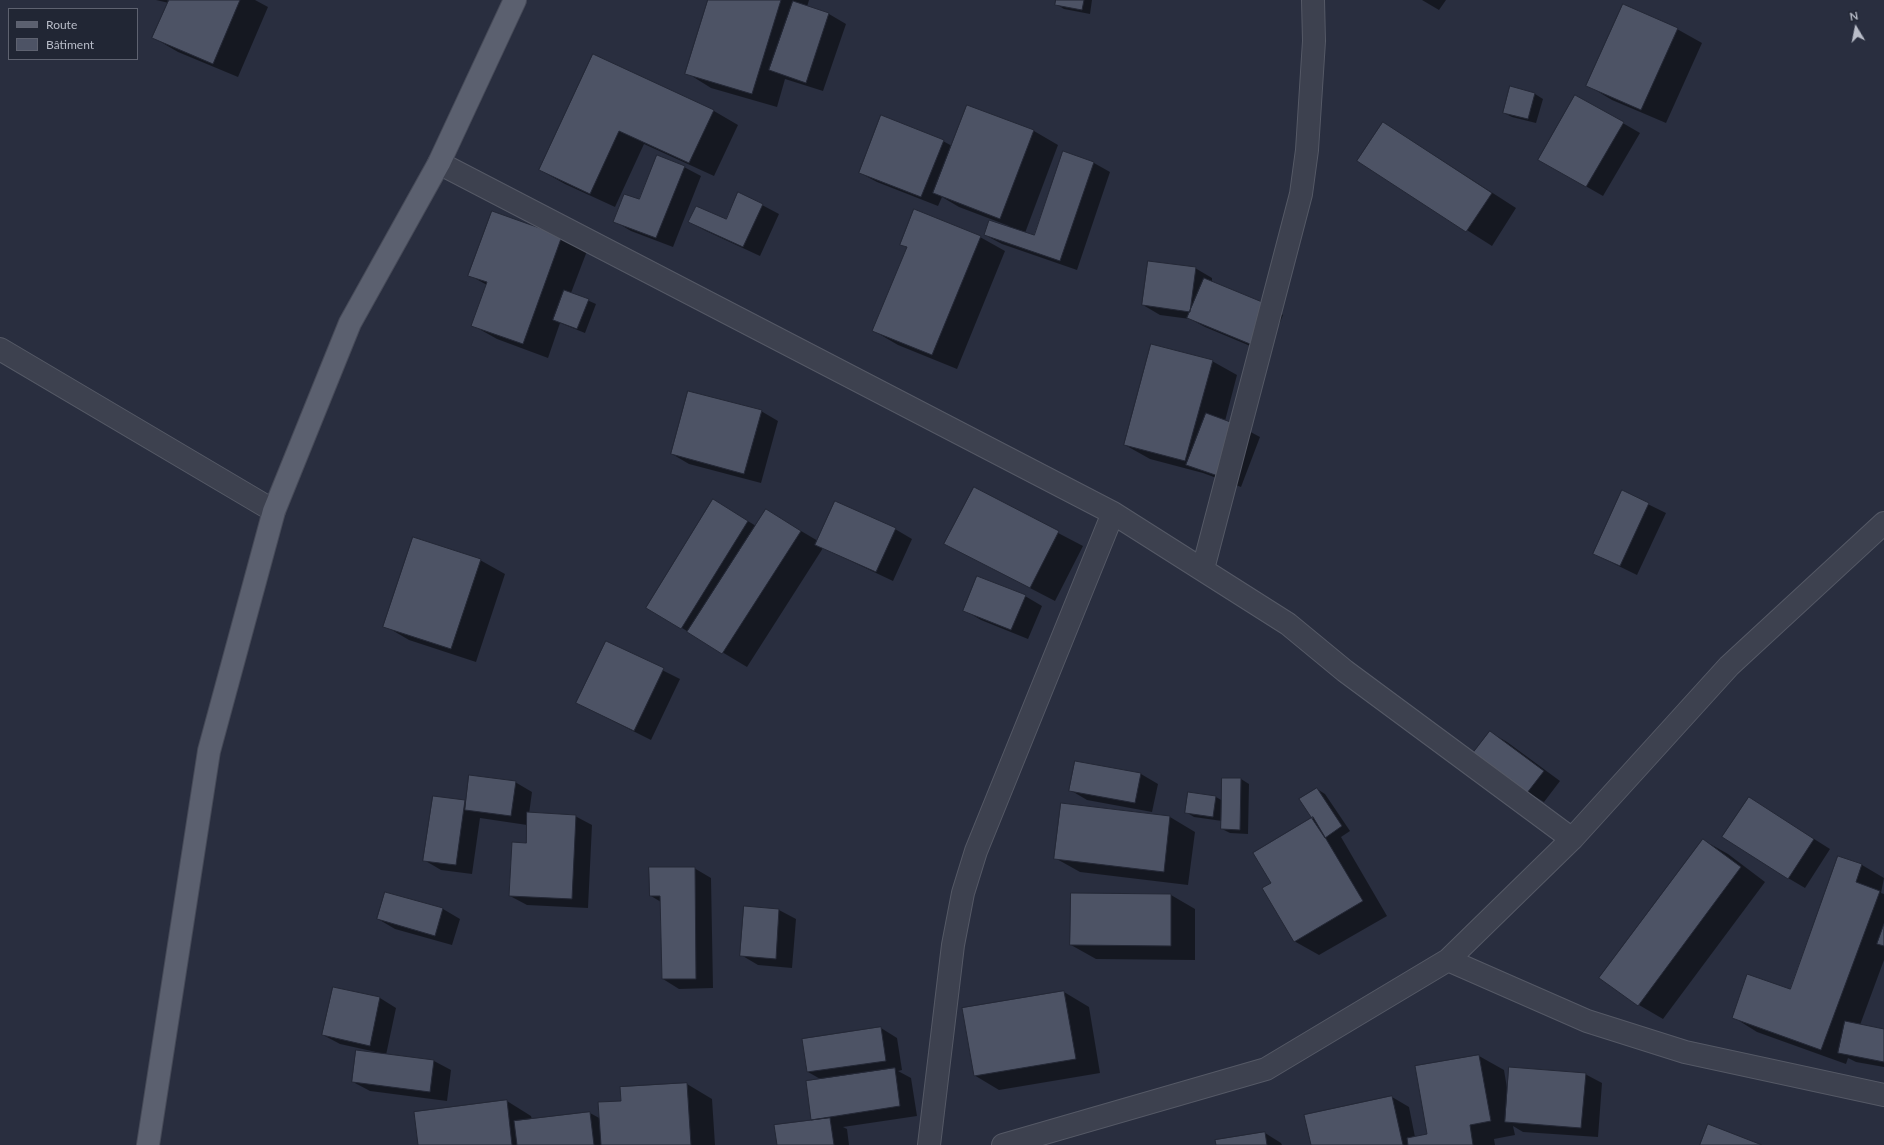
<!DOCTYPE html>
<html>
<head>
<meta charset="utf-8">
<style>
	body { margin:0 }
	#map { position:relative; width:1884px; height:1145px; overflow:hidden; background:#292e3f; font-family:Lato,sans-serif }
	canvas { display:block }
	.legend { position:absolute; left:8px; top:8px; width:130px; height:52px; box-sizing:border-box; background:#212634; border:1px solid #5e6270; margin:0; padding:5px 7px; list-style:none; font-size:12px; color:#b9bdc9 }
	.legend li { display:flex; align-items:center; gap:8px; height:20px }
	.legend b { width:20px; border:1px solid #5e6270 }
	.north { position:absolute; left:1836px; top:8px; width:40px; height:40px; -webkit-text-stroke:3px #212634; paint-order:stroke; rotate:350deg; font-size:11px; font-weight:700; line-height:16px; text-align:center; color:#b9bdc9 }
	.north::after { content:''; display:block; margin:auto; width:14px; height:18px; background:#b9bdc9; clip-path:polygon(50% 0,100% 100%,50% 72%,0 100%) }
</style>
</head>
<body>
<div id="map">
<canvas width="1884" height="1145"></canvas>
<ul class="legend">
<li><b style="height:5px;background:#5b606f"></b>Route</li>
<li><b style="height:11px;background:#4d5365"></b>Bâtiment</li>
</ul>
<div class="north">N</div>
</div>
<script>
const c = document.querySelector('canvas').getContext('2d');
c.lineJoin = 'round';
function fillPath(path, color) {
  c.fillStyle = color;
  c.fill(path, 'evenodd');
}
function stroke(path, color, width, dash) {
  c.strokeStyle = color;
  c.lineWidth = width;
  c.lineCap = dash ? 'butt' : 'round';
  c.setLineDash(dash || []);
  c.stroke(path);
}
fillPath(new Path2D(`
	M156 0H167L170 2V0H255L268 7 238 77 178 52 154 38 169 3Z
	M709 0H809L807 7 829 14 846 24 823 91 785 79 777 107 711 88 687 73Z
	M1057 0H1092L1090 14 1064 9 1056 4Z
	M1422 0H1446L1439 10Z
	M1677 29 1702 43 1666 123 1612 100 1587 85Z
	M593 56 714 111 738 125 714 176 644 144 615 207 565 184 540 170Z
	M1535 94 1543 99 1536 123 1512 117 1504 113Z
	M1576 96 1640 133 1603 196 1540 160Z
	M968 106 1034 131 1058 145 1025 233 1035 237 1063 153 1094 163 1110 172 1077 270 1002 244 985 235 1009 228V226L959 207 942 197 938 206 877 182 860 173 943 141 952 146Z
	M1384 123 1516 208 1492 246 1358 161Z
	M684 167 701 176 673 247 631 231 614 221Z
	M762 205 779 214 760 256 706 231 689 222 726 221Z
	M562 237 587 251 571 293 596 304 585 333 560 323 548 358 497 339 472 325 487 285 469 275Z
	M980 237 1005 251 957 369 898 345 874 331 908 248 902 244Z
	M1195 268 1212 278V282L1267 305 1283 315 1267 353 1205 327 1190 319 1160 315 1143 305Z
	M1212 361 1237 375 1225 421 1243 428 1260 437 1241 487 1203 473 1150 459 1125 445Z
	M761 411 778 421 761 483 689 464 672 454Z
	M974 489 1083 546 1055 601 945 544Z
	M1623 492 1666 513 1637 575 1594 554Z
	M738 515 756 526 791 525 818 541 895 529 912 539 893 581 823 548 747 667 647 607Z
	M480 560 505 574 476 662 409 640 385 626Z
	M1025 596 1042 606 1028 639 981 620 964 610Z
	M606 642 680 679 651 740 577 703Z
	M1490 732 1507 742 1560 781 1544 802 1527 792Z
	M1076 762 1141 774 1158 784 1152 812 1087 800 1070 790Z
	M1241 779 1249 784 1248 834 1230 833 1222 829V821L1194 817 1186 812 1189 794 1216 797 1223 801Z
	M515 782 532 792 529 814 575 816 592 825 588 908 527 905 510 896 527 844V825L480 818 472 874 441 870 424 860 465 801 467 802Z
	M1317 789 1325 794 1350 831 1341 837 1387 916 1319 955 1294 941 1272 884 1313 819Z
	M1749 798 1830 849 1805 888 1788 878Z
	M1062 805 1170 817 1195 832 1188 885 1080 872 1055 858Z
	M1703 840 1728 854 1765 882 1663 1019 1639 1005Z
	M1862 865 1884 878 1881 893 1884 894V960L1860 1025 1884 1030V1067L1856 1062 1848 1058 1846 1064 1757 1032 1733 1017 1790 991Z
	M694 868 711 878 713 988 679 989 663 979 661 902 651 896Z
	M386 893 443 909 460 919 452 945 395 929 378 919Z
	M1171 895 1195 909V960L1096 959 1071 945Z
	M779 910 796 919 792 968 758 965 741 955Z
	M1064 992 1089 1007 1100 1073 999 1090 974 1075Z
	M380 998 396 1008 386 1055 434 1061 451 1070 447 1101 370 1091 353 1082 376 1052 340 1044 323 1035Z
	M881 1028 897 1038 902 1070 898 1071 911 1078 917 1116 843 1127 847 1129 849 1145H778L816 1121 812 1119 822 1080 808 1072Z
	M1479 1056 1504 1070 1508 1094 1585 1074 1602 1083 1598 1137 1523 1132 1513 1126 1515 1135 1494 1139 1495 1145H1312L1392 1097 1409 1107 1415 1137 1428 1135Z
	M687 1084 712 1099 715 1145H419L507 1101 531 1116 532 1120 590 1113 601 1119 622 1102Z
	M1265 1133 1281 1143 1282 1145H1217Z`), '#0007');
const building = new Path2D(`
	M169 0H240L213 64 152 38Z
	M708 0H781L752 94 685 74Z
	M1056 0H1084L1082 10 1055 5Z
	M793 1 829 13 806 83 769 70Z
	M1623 4 1678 28 1641 110 1586 86Z
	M593 54 714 110 689 163 619 131 590 194 539 170Z
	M1510 86 1535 93 1528 119 1503 113Z
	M1575 95 1624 122 1586 187 1538 160Z
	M967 105 1034 130 1000 219 933 193Z
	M881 115 944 140 921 197 859 173Z
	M1383 122 1492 193 1466 232 1357 161Z
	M1063 151 1094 162 1060 261 984 235 989 220 1034 235Z
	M657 155 685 166 656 238 613 222 624 194 639 199Z
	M738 192 763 204 743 247 688 222 696 206 726 219Z
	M914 209 981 236 932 355 872 331 907 247 900 245Z
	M492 211 562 236 523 344 471 326 487 282 468 276Z
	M1148 261 1196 267 1190 312 1142 305Z
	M1204 278 1267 304 1250 344 1187 318Z
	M564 290 589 299 577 329 553 320Z
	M1151 344 1213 360 1185 461 1124 445Z
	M688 391 762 410 744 474 671 454Z
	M1206 413 1244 427 1224 478 1186 465Z
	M974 487 1059 531 1030 588 944 544Z
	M1622 490 1649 503 1620 566 1593 554Z
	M713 499 748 521 681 629 646 608Z
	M835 501 896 528 876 572 815 545Z
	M766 509 801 531 722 654 687 632Z
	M413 537 481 559 451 649 383 627Z
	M977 576 1026 595 1011 630 963 611Z
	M606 641 664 668 634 731 576 703Z
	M1490 731 1544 771 1527 793 1473 753Z
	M1075 761 1141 773 1135 803 1069 791Z
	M469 775 516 781 511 816 465 810Z
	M1222 778H1241L1240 830 1221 829Z
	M1317 788 1342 826 1325 838 1299 799Z
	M1188 792 1216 796 1213 817 1185 813Z
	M433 796 465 800 456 865 423 861Z
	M1749 797 1814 839 1788 879 1722 837Z
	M1061 803 1170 816 1164 872 1054 859Z
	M527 812 576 815 572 899 509 896 512 842 526 843Z
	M1313 817 1363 901 1294 942 1262 888 1271 883 1253 853Z
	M1703 839 1741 867 1638 1006 1599 978Z
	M1838 856 1862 864 1856 882 1880 891 1821 1050 1732 1018 1747 974 1790 989Z
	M649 867H695L696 979H662L660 896H650Z
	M385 892 443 908 435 936 377 919Z
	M1071 893 1171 894V946L1070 945Z
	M744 906 779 909 776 959 740 956Z
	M1884 924V946L1877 944Z
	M333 987 380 997 370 1046 322 1035Z
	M1064 991 1076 1059 974 1076 962 1008Z
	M1845 1021 1884 1029V1062L1838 1053Z
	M881 1027 886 1061 807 1072 802 1039Z
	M356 1050 434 1060 430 1092 352 1082Z
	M1479 1055 1491 1121 1470 1125 1473 1145H1408L1407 1138 1427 1134 1415 1066Z
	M1509 1067 1586 1073 1581 1128 1505 1122Z
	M895 1068 900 1106 811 1120 806 1081Z
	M687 1083 691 1145H601L598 1102 621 1101 620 1087Z
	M1392 1096 1403 1145H1311L1304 1115Z
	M507 1100 512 1145H418L414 1112Z
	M590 1112 594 1145H517L514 1121Z
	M830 1118 834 1145H777L774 1125Z
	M1708 1124 1762 1145H1700Z
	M1265 1132 1267 1145H1216L1215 1140Z`);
fillPath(building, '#4d5365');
stroke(building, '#242836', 1);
const minor = new Path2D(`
	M439 163 1113 513 1288 624 1345 671 1572 839
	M0 349 274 511
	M1203 569 1301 194 1307 150 1314 41 1313 0
	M1448 960 1587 1021 1685 1052 1884 1095
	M929 1145 953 945 963 893 976 851 1113 513
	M1003 1145 1266 1069 1448 960 1572 839 1729 666 1884 523`);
const major = new Path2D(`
	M148 1145 209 751 274 511 350 323 439 163 515 0`);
stroke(minor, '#555966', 24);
stroke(major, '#464a58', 24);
stroke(minor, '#3d414f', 22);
stroke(major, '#5b606f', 22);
</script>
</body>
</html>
